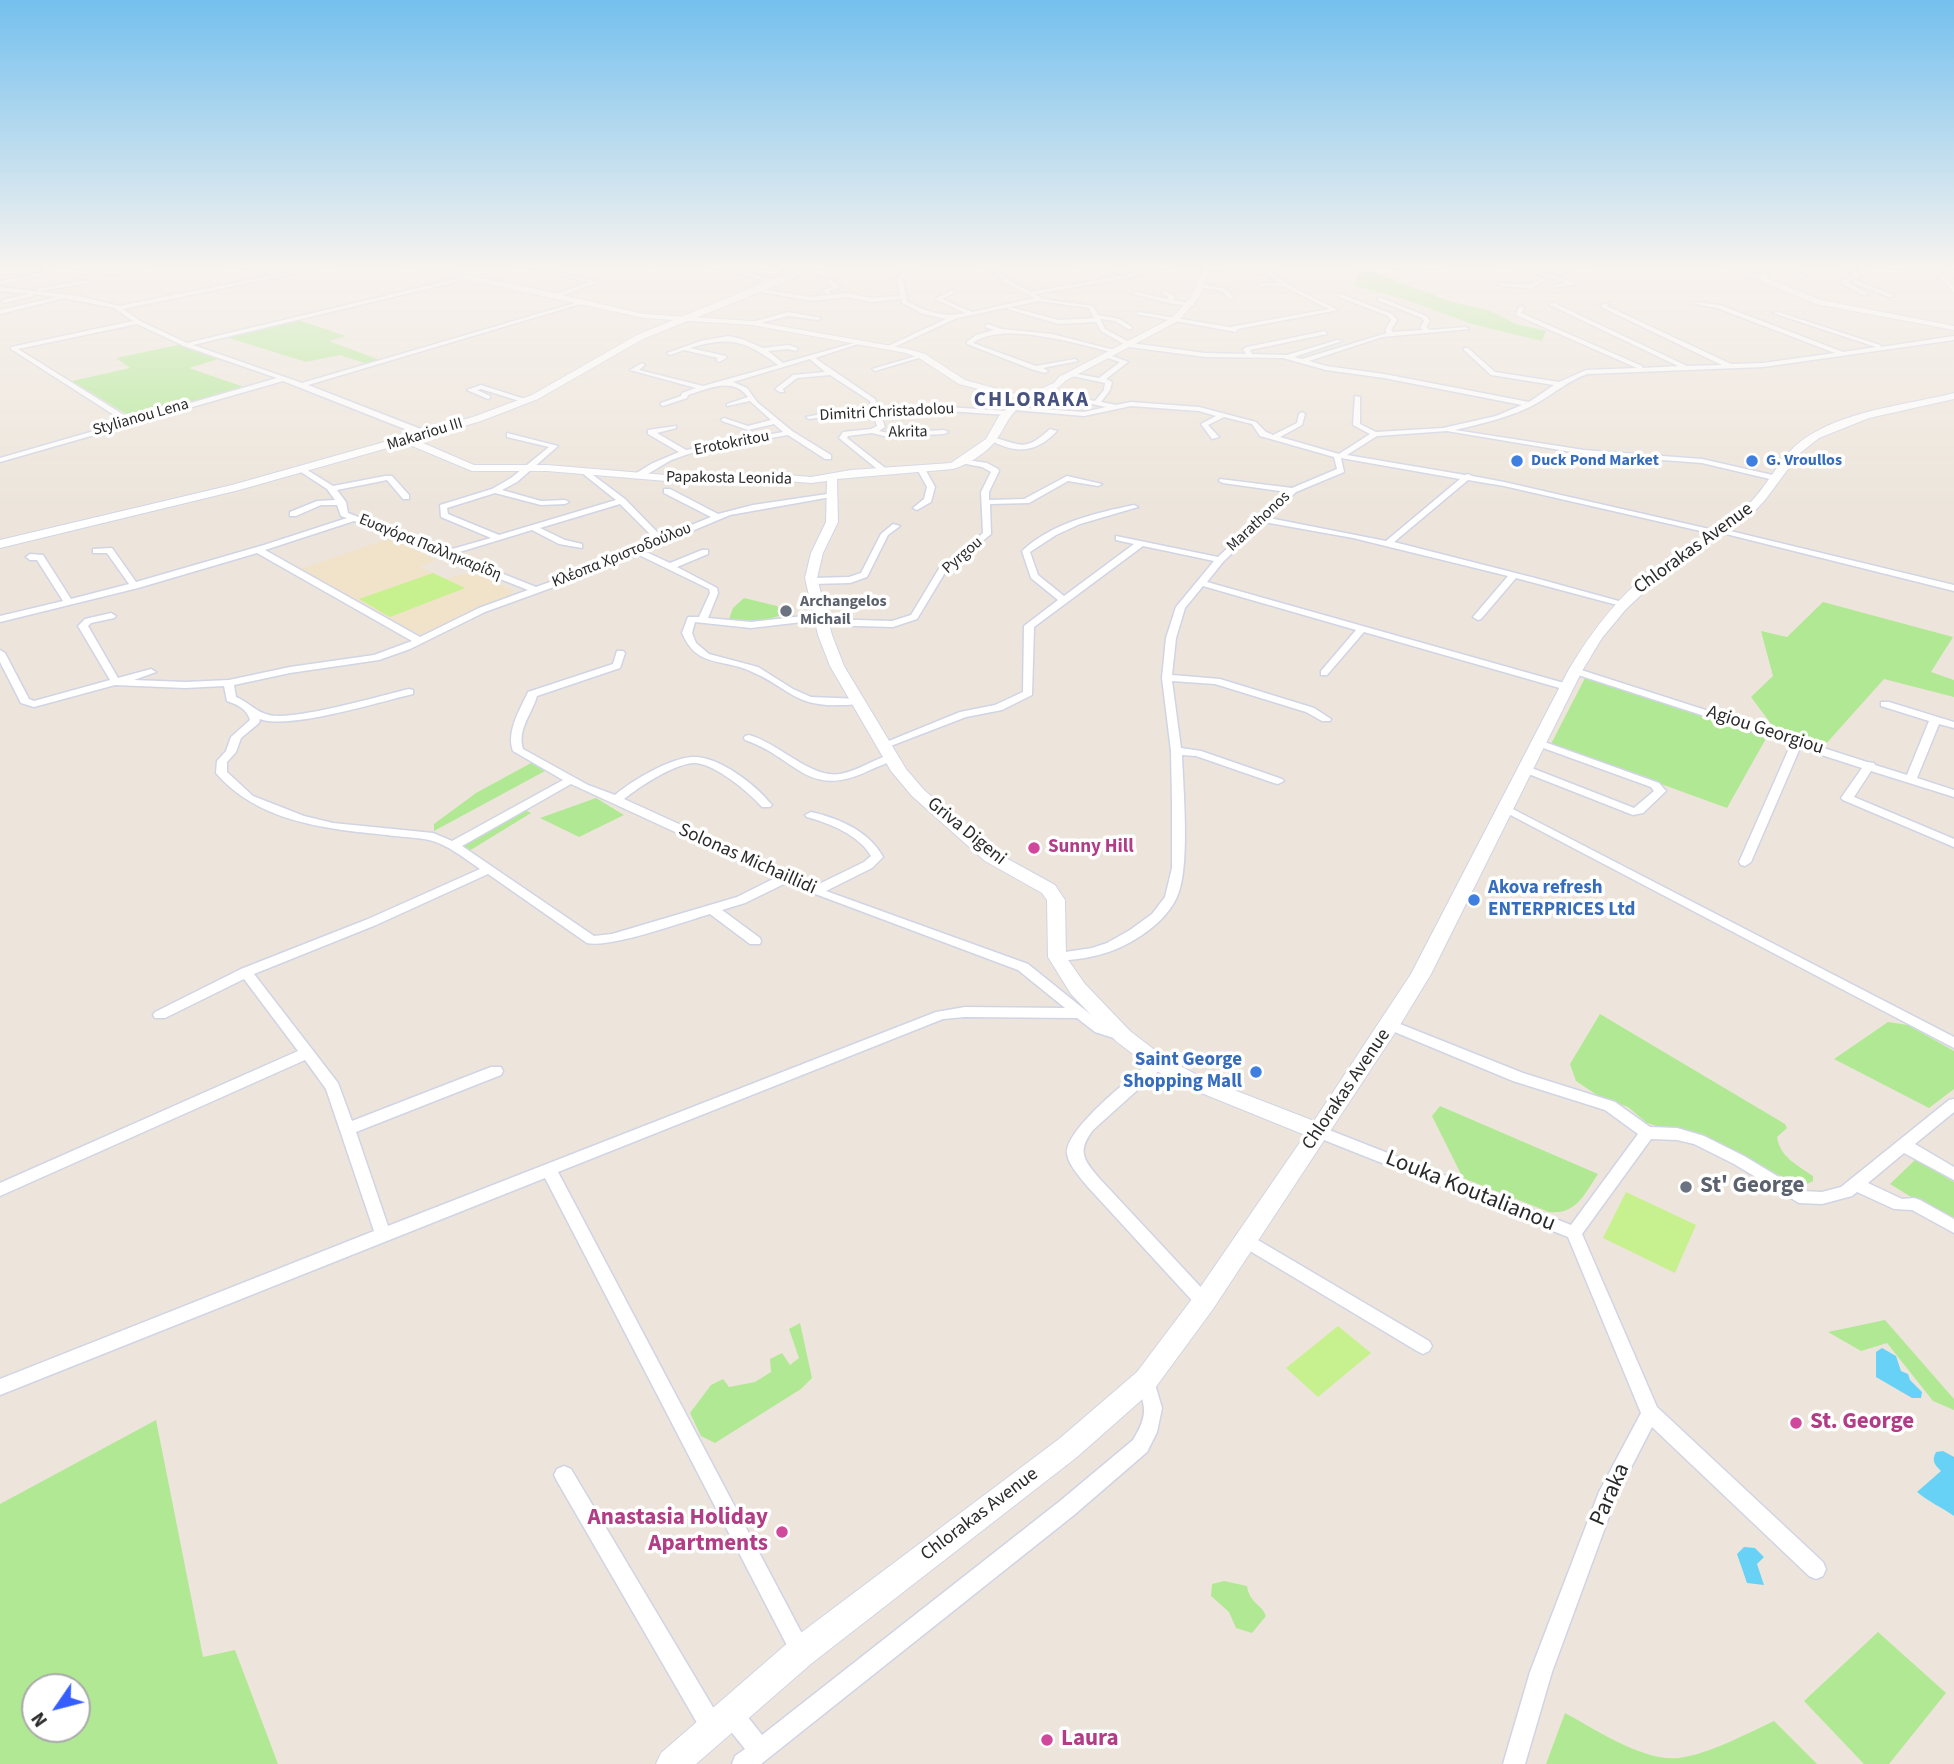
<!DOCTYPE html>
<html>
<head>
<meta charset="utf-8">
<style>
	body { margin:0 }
	#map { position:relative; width:1954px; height:1764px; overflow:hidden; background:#ede5db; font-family:"Source Sans 3",sans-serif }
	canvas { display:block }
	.north { position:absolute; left:21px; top:1673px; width:70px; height:70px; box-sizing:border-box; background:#fff; border:2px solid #aaa; border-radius:50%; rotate:235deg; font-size:19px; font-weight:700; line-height:28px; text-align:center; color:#2a2a2a }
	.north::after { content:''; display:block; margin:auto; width:24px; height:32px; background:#365eff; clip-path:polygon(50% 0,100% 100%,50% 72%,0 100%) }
</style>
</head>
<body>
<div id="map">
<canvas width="1954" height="1764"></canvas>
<div class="north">N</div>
</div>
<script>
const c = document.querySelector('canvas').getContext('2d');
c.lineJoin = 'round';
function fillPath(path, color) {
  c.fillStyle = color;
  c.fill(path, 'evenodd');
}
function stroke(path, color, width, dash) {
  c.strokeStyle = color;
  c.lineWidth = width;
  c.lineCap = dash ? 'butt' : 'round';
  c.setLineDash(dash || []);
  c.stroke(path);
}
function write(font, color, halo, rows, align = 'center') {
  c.font = font + ' "Source Sans 3",sans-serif';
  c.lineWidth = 7;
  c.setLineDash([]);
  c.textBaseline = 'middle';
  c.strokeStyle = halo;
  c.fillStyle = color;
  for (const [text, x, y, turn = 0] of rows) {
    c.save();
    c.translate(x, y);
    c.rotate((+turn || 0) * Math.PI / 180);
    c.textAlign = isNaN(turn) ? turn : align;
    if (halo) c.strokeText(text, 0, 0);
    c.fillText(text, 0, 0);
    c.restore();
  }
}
fillPath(new Path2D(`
	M391 538 436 560 419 567 446 579 470 572 513 590 512 594 426 634 413 635 300 569Z`), '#f0e3c9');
fillPath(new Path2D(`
	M1359 270 1370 271 1449 301 1491 311 1516 324 1546 331 1542 341 1472 324 1407 300 1355 286Z
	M298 320 346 336 329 341 380 360 367 364 340 355 306 362 226 337Z
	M178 345 219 359 189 368 244 387 133 418 72 381 130 368 116 358Z
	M744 598 777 606 782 615 763 621 729 619 733 608Z
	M1823 602 1953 637 1931 672 1954 680V697L1884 679 1824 746 1777 732 1751 697 1773 676 1761 631 1787 637Z
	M1585 678 1768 735 1727 808 1551 744Z
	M531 763 545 771 434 831V824L476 793Z
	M596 798 624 815 579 837 540 818Z
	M525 810 531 813 469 851 462 845Z
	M1600 1014 1785 1124 1787 1128 1777 1137C1780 1157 1797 1165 1813 1176V1181L1805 1185 1793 1182 1716 1144 1647 1123 1628 1107 1600 1097 1576 1081 1570 1064Z
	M1888 1022 1908 1025 1954 1051V1089L1929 1108 1834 1059Z
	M1440 1106 1598 1174C1584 1195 1576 1215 1549 1212L1463 1178 1432 1116Z
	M1916 1159 1954 1182V1223L1890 1184Z
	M1885 1320 1954 1399V1410L1933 1401 1887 1343 1861 1351 1828 1332Z
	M800 1323 812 1378 801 1389 715 1443 701 1436 690 1413 711 1385 723 1379 729 1387 755 1382 771 1372 770 1359 782 1353 790 1365 799 1358 789 1329Z
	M156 1420 203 1657 235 1650 278 1764H0V1504ZM77 1687V1729H35V1687Z
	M1224 1581 1247 1586C1250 1604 1261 1603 1266 1616L1252 1633 1236 1628 1229 1612 1211 1596 1212 1584Z
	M1878 1632 1946 1693 1889 1764H1864L1804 1701Z
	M1565 1713C1595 1729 1643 1762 1679 1758 1709 1754 1746 1734 1774 1721L1817 1764H1546Z`), '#b1e894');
fillPath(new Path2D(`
	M433 573 465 588 390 617 359 599Z
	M1626 1192 1696 1225 1675 1273 1603 1238Z
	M1338 1326 1371 1353 1318 1397 1286 1368Z`), '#c7f08f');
fillPath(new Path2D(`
	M1882 1348 1896 1356 1901 1371 1908 1374 1910 1380 1922 1392 1921 1398H1912L1876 1377V1352Z
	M1943 1451 1954 1457V1516C1941 1507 1929 1502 1917 1492L1941 1471C1935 1465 1931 1461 1936 1452Z
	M1744 1547 1755 1548 1764 1557 1757 1564 1764 1585 1747 1583 1737 1554Z`), '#67d2f6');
const minor = new Path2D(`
	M51 263C72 262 92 272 113 271 130 271 146 262 163 263L112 275Z
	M221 263H229L276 273V275L335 263H345L123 309 140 321 187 343 473 275 476 277 193 345 302 383 582 301 587 302 308 385 431 433V437H425L283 381 0 462V458L125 422 11 349V347L133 321 114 308 64 298 0 314V310L57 297 33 294V296L4 303 2 300 29 294 0 291V287L79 296 119 306 273 275ZM137 324 184 346 277 378 132 420 18 349Z
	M510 263H518L598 282 558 297 556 294 589 282Z
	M650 263H662L652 266Z
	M696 263C712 263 728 272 742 271 754 270 764 263 776 263L748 273 779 281 776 283Z
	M813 263H821L785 274 780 273Z
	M915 263H919L920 268 909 272 903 279 907 301C927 312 943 318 965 313L935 299 952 290 954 293 942 299 972 312 1035 298 1006 283 989 269 967 263 993 267 1010 281 1031 292 1115 277 1059 263H1067L1121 276 1174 263H1181L1128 278 1035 294 1043 299 1093 306 1098 315 1119 319 1132 327V329H1128L1115 321 1100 319 1105 329 1131 343 1205 353 1246 354 1243 349 1247 347 1325 331 1327 334 1250 350 1252 354 1287 355 1337 340 1342 341 1294 357 1302 359 1387 333 1385 330 1391 320 1388 316 1339 297 1341 294 1392 314 1397 320 1391 330 1393 332 1423 330 1420 328 1424 321 1422 318 1377 300 1379 297 1426 316 1430 321 1426 327 1430 330 1466 327 1469 329 1382 337 1309 361 1326 366 1384 374 1529 402 1554 385 1491 375 1464 350V348H1468L1495 372 1559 382 1586 370 1637 368 1516 315 1518 308 1521 306 1524 308 1521 313 1642 366 1643 368 1678 366 1550 305V303H1554L1687 366 1722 365 1601 307V305L1609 303 1607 306 1731 364 1763 363 1835 353 1717 308 1695 304V302L1720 305 1843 352 1876 347 1773 313 1778 312 1880 345 1881 347 1954 336V340L1763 367 1587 374C1568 381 1556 392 1539 402 1513 417 1484 423 1455 430L1584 450 1702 459 1777 476V480H1774L1702 463 1584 454 1447 431 1377 436 1347 455 1465 475 1468 474 1472 476 1504 482 1718 531 1722 529 1954 585V591L1722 533 1718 535 1504 486 1468 480 1394 542 1535 578 1626 603 1621 606 1516 578 1481 619 1478 620 1473 617 1508 576 1353 538 1264 522 1223 562 1207 582 1571 685 1572 687 1567 690 1563 689 1364 632 1327 675H1321V671L1356 630 1203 586 1185 608 1176 638 1172 675 1220 679 1314 708 1331 719 1330 721H1322L1306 712 1215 684 1172 681 1181 748 1201 751 1282 779 1284 781 1278 784 1274 783 1196 756 1182 755C1183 788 1191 871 1176 899 1162 927 1124 950 1094 956 1082 959 1069 960 1057 961L1052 960 1050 957 1052 954 1092 948 1107 943 1130 930 1152 914 1165 897 1172 868V801L1171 751 1162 678 1166 638 1176 607 1214 561 1143 546 1034 627 1032 695 1002 710 966 717 888 747 884 748 879 745 960 712 995 705 1023 692 1024 626 1058 600 1031 578 1022 551C1052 523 1095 513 1134 505L1138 507 1080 524 1056 535 1030 552 1038 575 1064 596 1134 544 1116 540V536L1218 557 1287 492 1223 483 1219 481 1220 479 1292 488 1337 469 1334 457 1260 436 1252 424 1224 417 1208 425 1219 437 1212 439 1201 424 1216 416 1199 411 1131 406 1084 416 1014 410 1012 409V407L1084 412 1106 407 1036 392 1039 390 1095 401 1104 390 1105 383 1068 375 1071 373 1099 378 1120 362 1105 357 1107 354 1128 362 1106 379 1112 382 1110 390 1101 402 1116 405 1131 402 1199 407 1256 422 1266 432 1273 435 1297 423 1299 414 1302 412 1305 414 1302 425 1280 437 1339 454 1370 434 1353 425 1355 396 1360 397V424L1376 432 1443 428 1496 416 1522 405 1384 378 1326 370 1283 358 1205 357 1129 347 1101 331 1096 322 1059 324 1007 309 1010 307 1059 320 1094 318 1089 308 1039 301 957 318 890 349 888 346 946 319 923 314 902 303 901 299 871 302 847 297 811 301 751 290 754 288 811 297 847 293 871 298 900 296 897 279 905 270 915 266ZM1341 458 1460 479 1386 541 1269 518 1296 492 1344 472Z
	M1389 263 1421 272 1422 273 1419 275 1387 266 1368 268 1365 266Z
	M1410 263 1432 265 1462 263 1432 269Z
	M1494 263C1512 263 1532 274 1550 273 1566 273 1582 262 1600 263L1553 275 1574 283V285L1555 287V285L1565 283 1549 277 1531 289 1498 285 1501 283 1530 285 1545 276Z
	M1841 263H1846L1860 275V277L1847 282 1867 293V295H1863L1841 283V281L1854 276Z
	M1856 263H1873L1935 270 1932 272Z
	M1949 263H1954V265L1950 264Z
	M1207 267 1271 271 1290 286 1338 310 1238 329 1236 332 1136 314 1139 312 1230 327 1329 309 1283 286H1259L1261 283H1279L1268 274 1205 270Z
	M1766 267 1797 270 1805 277 1800 278 1795 273 1766 271 1770 278H1753V276L1764 275 1759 270Z
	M44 272 46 275 0 285V281Z
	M817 277 830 279 840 287 829 291 830 294H826L823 290 833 287 826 281 817 279Z
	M87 280 89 283 39 291 36 289Z
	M1855 280 1893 295 1894 296 1889 297 1853 283Z
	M1203 284 1226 289 1234 298 1229 299 1222 291 1201 287Z
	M1165 291 1175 296 1173 300 1195 304 1192 306 1168 303 1133 294 1136 292 1167 299 1169 297 1162 293Z
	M788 312 821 318 818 320 788 316 752 325 749 323Z
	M987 324 1002 329 1052 334 1118 351 1115 353C1081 345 1002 320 973 343L1036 366 1075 359 1078 361 1043 368 1048 371 1045 373 1031 369 967 344V342L976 335 994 330 985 327Z
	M728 336 742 339 763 348 788 345 798 348 796 351 788 349 768 351 783 363 861 341V343L815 358 875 399 880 412 932 406 1007 411 1010 413 1007 415 932 410 881 416 885 427 879 431 888 433 944 430 948 432 944 434 888 437 872 433 848 436 847 438 889 471 882 473 839 438 843 432 871 429 877 426 874 416H831L809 419 806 417 831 412H873L870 401 830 375 797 378 783 389 784 392H780L775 389 793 375 825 372 810 359 733 382 747 388 757 402 792 431 831 455V459H825L788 435C750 442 710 445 674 459 663 463 646 478 635 478V474L651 464 679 452 648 434V430L676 426V428L657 433 686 450 783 432 774 424 748 430 722 421 721 420 724 418 748 426 771 420 750 401 727 406V404L748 397C732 376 708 389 688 395L687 398 663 406 661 405V403L681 396 682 393 696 388 630 370 642 363 645 365 639 370 703 386 778 365C745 340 729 336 690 348L726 356V358L719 362 716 360 718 358 684 350 670 355 667 353 701 341Z
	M920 355 925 356 875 371 872 369Z
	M481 385 528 400 529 401 526 403 481 389 477 390 490 396V398L488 399 467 390Z
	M1050 429 1057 431C1035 454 1015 454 988 439L992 437C1022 445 1025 452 1050 429Z
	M507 433 558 446 517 482 502 490 541 501 565 500 569 502 565 504 541 505 495 493 447 508 448 514 499 535 616 500 582 473 581 471 585 469 625 499 662 537 711 517 664 493V489H670L718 514 753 505 834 493V497H831L730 515 644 551 670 563 702 550H708V554L677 567 717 588 718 593 708 618 751 622 821 614 826 617 823 619 892 621 911 615 940 567 983 533 981 492 991 472 982 467 961 463V459L987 463 998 469 999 471 989 492V500L1024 499 1067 476 1102 484 1098 486 1068 481 1029 503 990 504 991 534 946 571 917 619 893 627 822 625 817 622 819 620 751 628 695 622 692 633 696 643 709 654 758 667 793 689 811 697 861 699 862 701C856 705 849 705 841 705 793 707 789 687 750 671 721 658 697 668 682 633L688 617H699L710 593 709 589 637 554 595 572 485 612 410 649 379 660 290 673 234 685 236 697C248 702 256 712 269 715 294 721 380 696 409 689L413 690V694C379 702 289 730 260 719L259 723 241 738 236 752 227 762V772L253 796 304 816 333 823 433 833 452 841 563 780 513 751C506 731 520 710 528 692L613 664 617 651H623L625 653 620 668 537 696C532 714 517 729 523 749L588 785 615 795C633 780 668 759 692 757 717 755 755 784 770 803L772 805 770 807H762C749 792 713 762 693 763 672 765 639 787 624 799L815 886 864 862 871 856C859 835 829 823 807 817L805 815 811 812C838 818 869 831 883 857L872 868 826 891 1028 964 1105 1026 1128 1033 1130 1036 1128 1039 1123 1041 1095 1032 1077 1018 965 1017 943 1019 558 1172 808 1645 812 1652 808 1659 801 1663 794 1659 545 1178 0 1395V1379L374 1231 326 1089 305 1060 0 1196V1183L298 1051 244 979 165 1018H155L153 1015 155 1012 241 969 368 919 480 869C464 858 447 844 429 840 415 837 400 837 387 835 326 829 258 822 216 773L217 761 226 751 231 737 250 720C247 709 238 705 227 701L224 686 185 688 115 685 34 707 21 703 0 662V650L5 653 29 699 34 701 110 680 78 626 85 619 111 613 116 616 114 618 91 623 88 626 118 678 151 669 156 672 134 680 185 682 229 680 290 667 374 655 412 641 257 553 138 588 0 622V616L63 601 37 560H30L26 557 30 554 43 555 71 599 129 584 107 553H93V549L112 548 136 582 264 545 347 518 341 516 337 505H321L296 516H290V512L317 501 335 500 327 489 301 472 300 470 304 468 333 486 385 476H392L409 495V499H403L387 480 337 490 346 502 348 513 445 551 491 538 441 517 440 505 492 489 511 478 549 447 507 437ZM620 504 656 540 589 568 536 587 453 554 532 530 559 544 582 548V544L565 540 540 528ZM354 521 528 590 479 608 420 637 265 550ZM571 784 775 878 737 897 612 934 594 936 462 846ZM488 874 587 943C612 948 683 922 710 914L750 944H760L761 941 760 938 722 910 745 903 786 883 1018 970 1065 1008 965 1007 936 1012 388 1226 356 1132 501 1075 503 1071 501 1067H491L352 1121 338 1083 254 974 376 925Z
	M918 467H924L935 487 931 502 917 510 913 508 924 499 927 487 917 469Z
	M893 524 900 526 888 535 867 577 850 583 812 584 808 581 812 578 849 577 861 573 881 534Z
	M1575 668 1867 762 1874 763 1875 765 1907 775 1929 721 1881 706V702H1889L1954 722V728L1939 724 1917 778 1954 790V797L1871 771 1854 797 1954 839V847L1843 800 1841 798 1862 768 1800 748 1751 862 1745 866 1741 865 1739 862 1791 744 1572 673 1570 671Z
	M749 735C779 743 811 779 840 774 858 771 874 759 892 754L897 757C890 763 878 766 868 771 807 800 796 757 745 740L744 738 745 736Z
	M1539 740 1659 783 1666 791 1643 813 1633 815 1521 771 1520 769 1521 767H1529L1634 808 1654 791 1651 787 1535 745 1534 743Z
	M1505 805 1954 1037V1048L1501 810 1499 808Z
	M1390 1020 1523 1073 1615 1102 1650 1127 1677 1128 1704 1136 1744 1156 1802 1191 1822 1192 1841 1187 1949 1100 1954 1099V1112L1915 1144 1954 1167V1180L1904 1153 1868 1183 1902 1199 1914 1198 1920 1200 1954 1219V1233L1912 1210 1894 1209 1857 1192 1852 1196 1822 1204 1799 1203 1734 1164 1694 1144 1677 1140 1651 1139 1582 1234 1657 1407 1823 1562 1826 1569 1823 1576 1816 1579 1809 1576 1652 1427 1617 1495 1552 1672 1525 1764H1503L1530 1672 1599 1492 1641 1413 1568 1237 1314 1136 1311 1132 1314 1128 1319 1126 1324 1128 1571 1225 1638 1134 1605 1110 1513 1081 1385 1028 1383 1025 1385 1022Z
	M1158 1058 1163 1059 1165 1063 1163 1067 1093 1130C1077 1151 1083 1159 1099 1178L1210 1297 1213 1302 1210 1307 1204 1309 1198 1307 1087 1186C1080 1177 1069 1166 1067 1154 1064 1129 1134 1076 1153 1059Z
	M1246 1233 1429 1341 1432 1346 1429 1351 1423 1354 1417 1351 1240 1245 1238 1240 1240 1235Z
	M1146 1372 1152 1374 1162 1408 1157 1432 1147 1452 1074 1515 761 1764H732L735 1756 745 1749 724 1723 721 1715 724 1707 732 1704 740 1707 762 1735 1060 1501 1133 1440C1139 1430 1145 1419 1144 1408 1143 1396 1135 1385 1140 1374Z
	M564 1466 571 1469 720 1719 723 1727 720 1735 712 1738 704 1735 557 1481 554 1475 557 1469Z`);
const tertiary = new Path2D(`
	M390 263H403L523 286 644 314 752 321 908 349 925 354 965 380 1030 398 1026 401 959 384 919 358 906 353 752 325 644 318Z
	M1706 263 1736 266 1821 300 1954 326V330L1816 304 1732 269Z`);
const secondary = new Path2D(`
	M821 263H832L643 339 538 399 481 421 416 440 474 465H547L702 478 764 473 811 477 851 470 951 463 986 439 999 416 1018 399 1054 383 1059 377 1172 318 1192 296 1204 263H1212L1200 296 1178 321 1065 381C1055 394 1036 395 1023 404 1007 416 1005 429 994 443 984 454 967 465 953 469L837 479 838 522 823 553 817 578 832 635 844 666 906 769 924 790 997 853 1055 885 1065 900 1066 957 1085 984 1130 1031 1165 1058 1203 1078 1314 1121 1411 974 1568 671C1593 629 1622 591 1662 563 1690 543 1722 530 1747 506 1770 484 1782 451 1810 435 1853 409 1907 405 1954 393V399L1869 418 1819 438 1800 453 1765 500 1749 517 1669 569 1626 609 1602 638 1582 671 1431 974 1400 1025 1213 1309 1155 1388 1077 1457 812 1663 696 1764H656L661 1753 790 1641 1059 1439 1137 1372 1195 1295 1305 1135 1189 1088 1151 1068 1116 1041 1071 994 1048 957 1047 900 1042 893 985 861 912 796 891 771 830 666 818 635 805 578 811 553 826 522 827 481 811 483 764 479 702 484 547 471H472L405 443 239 490 0 548V540L232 485 473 417 532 395 637 335 773 279Z
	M1923 263H1931L1954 286V292Z`);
stroke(minor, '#d0d4e4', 3);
stroke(tertiary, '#d0d4e4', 2);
stroke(secondary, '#d0d4e4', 2);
fillPath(minor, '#fff');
fillPath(tertiary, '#fff');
fillPath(secondary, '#fff');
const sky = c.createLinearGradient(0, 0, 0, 510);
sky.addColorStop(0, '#74c0ee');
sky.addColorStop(0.52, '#f7f3ef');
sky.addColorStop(1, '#f7f3ef00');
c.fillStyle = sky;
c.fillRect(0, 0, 1954, 510);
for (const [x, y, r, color] of [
	[1517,461,7,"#3f7fe0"],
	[1752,461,7,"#3f7fe0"],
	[786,611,7,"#6b7280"],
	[1034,848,7,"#d1479c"],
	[1474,900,7,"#3f7fe0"],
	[1256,1072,7,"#3f7fe0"],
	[1686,1187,7,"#6b7280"],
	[1796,1423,7,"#d1479c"],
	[782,1532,7,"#d1479c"],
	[1047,1740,7,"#d1479c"]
]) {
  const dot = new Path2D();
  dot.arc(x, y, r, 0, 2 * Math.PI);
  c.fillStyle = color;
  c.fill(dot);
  stroke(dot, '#fff', 2.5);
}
write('16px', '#2a2a2a', '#fff', [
	["Dimitri Christadolou",887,413,-3],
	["Stylianou Lena",141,418,-16],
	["Akrita",908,433,-1],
	["Makariou III",425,435,-17],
	["Erotokritou",732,444,-11],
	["Papakosta Leonida",729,479,1],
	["Marathonos",1259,522,-43],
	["Ευαγόρα Παλληκαρίδη",430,548,22],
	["Κλέοπα Χριστοδούλου",622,556,-22],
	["Pyrgou",963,556,-41]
]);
write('bold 16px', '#366cbe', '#fff', [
	["Duck Pond Market",1531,461],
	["G. Vroullos",1766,461]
], 'left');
write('bold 16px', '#5b616d', '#fff', [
	["Archangelos",800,602],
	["Michail",800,620]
], 'left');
write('19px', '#2a2a2a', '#fff', [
	["Chlorakas Avenue",1694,549,-36],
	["Agiou Georgiou",1765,731,18],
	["Griva Digeni",966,832,39],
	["Solonas Michaillidi",747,860,24],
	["Chlorakas Avenue",1347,1090,-56],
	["Chlorakas Avenue",980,1515,-37]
]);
write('bold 19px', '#b23c85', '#fff', [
	["Sunny Hill",1048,848]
], 'left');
write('bold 19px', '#366cbe', '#fff', [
	["Akova refresh",1488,889],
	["ENTERPRICES Ltd",1488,911],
	["Saint George",1242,1061,"right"],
	["Shopping Mall",1242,1083,"right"]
], 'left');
c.letterSpacing = '2px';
write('bold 21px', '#47527e', '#fff', [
	["CHLORAKA",1032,401]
]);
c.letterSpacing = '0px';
write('bold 23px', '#5b616d', '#fff', [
	["St' George",1700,1187]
], 'left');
write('23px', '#2a2a2a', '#fff', [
	["Louka Koutalianou",1470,1192,22],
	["Paraka",1611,1495,-66]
]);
write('bold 23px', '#b23c85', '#fff', [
	["St. George",1810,1423],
	["Anastasia Holiday",768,1519,"right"],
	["Apartments",768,1545,"right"],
	["Laura",1061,1740]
], 'left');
</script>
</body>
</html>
